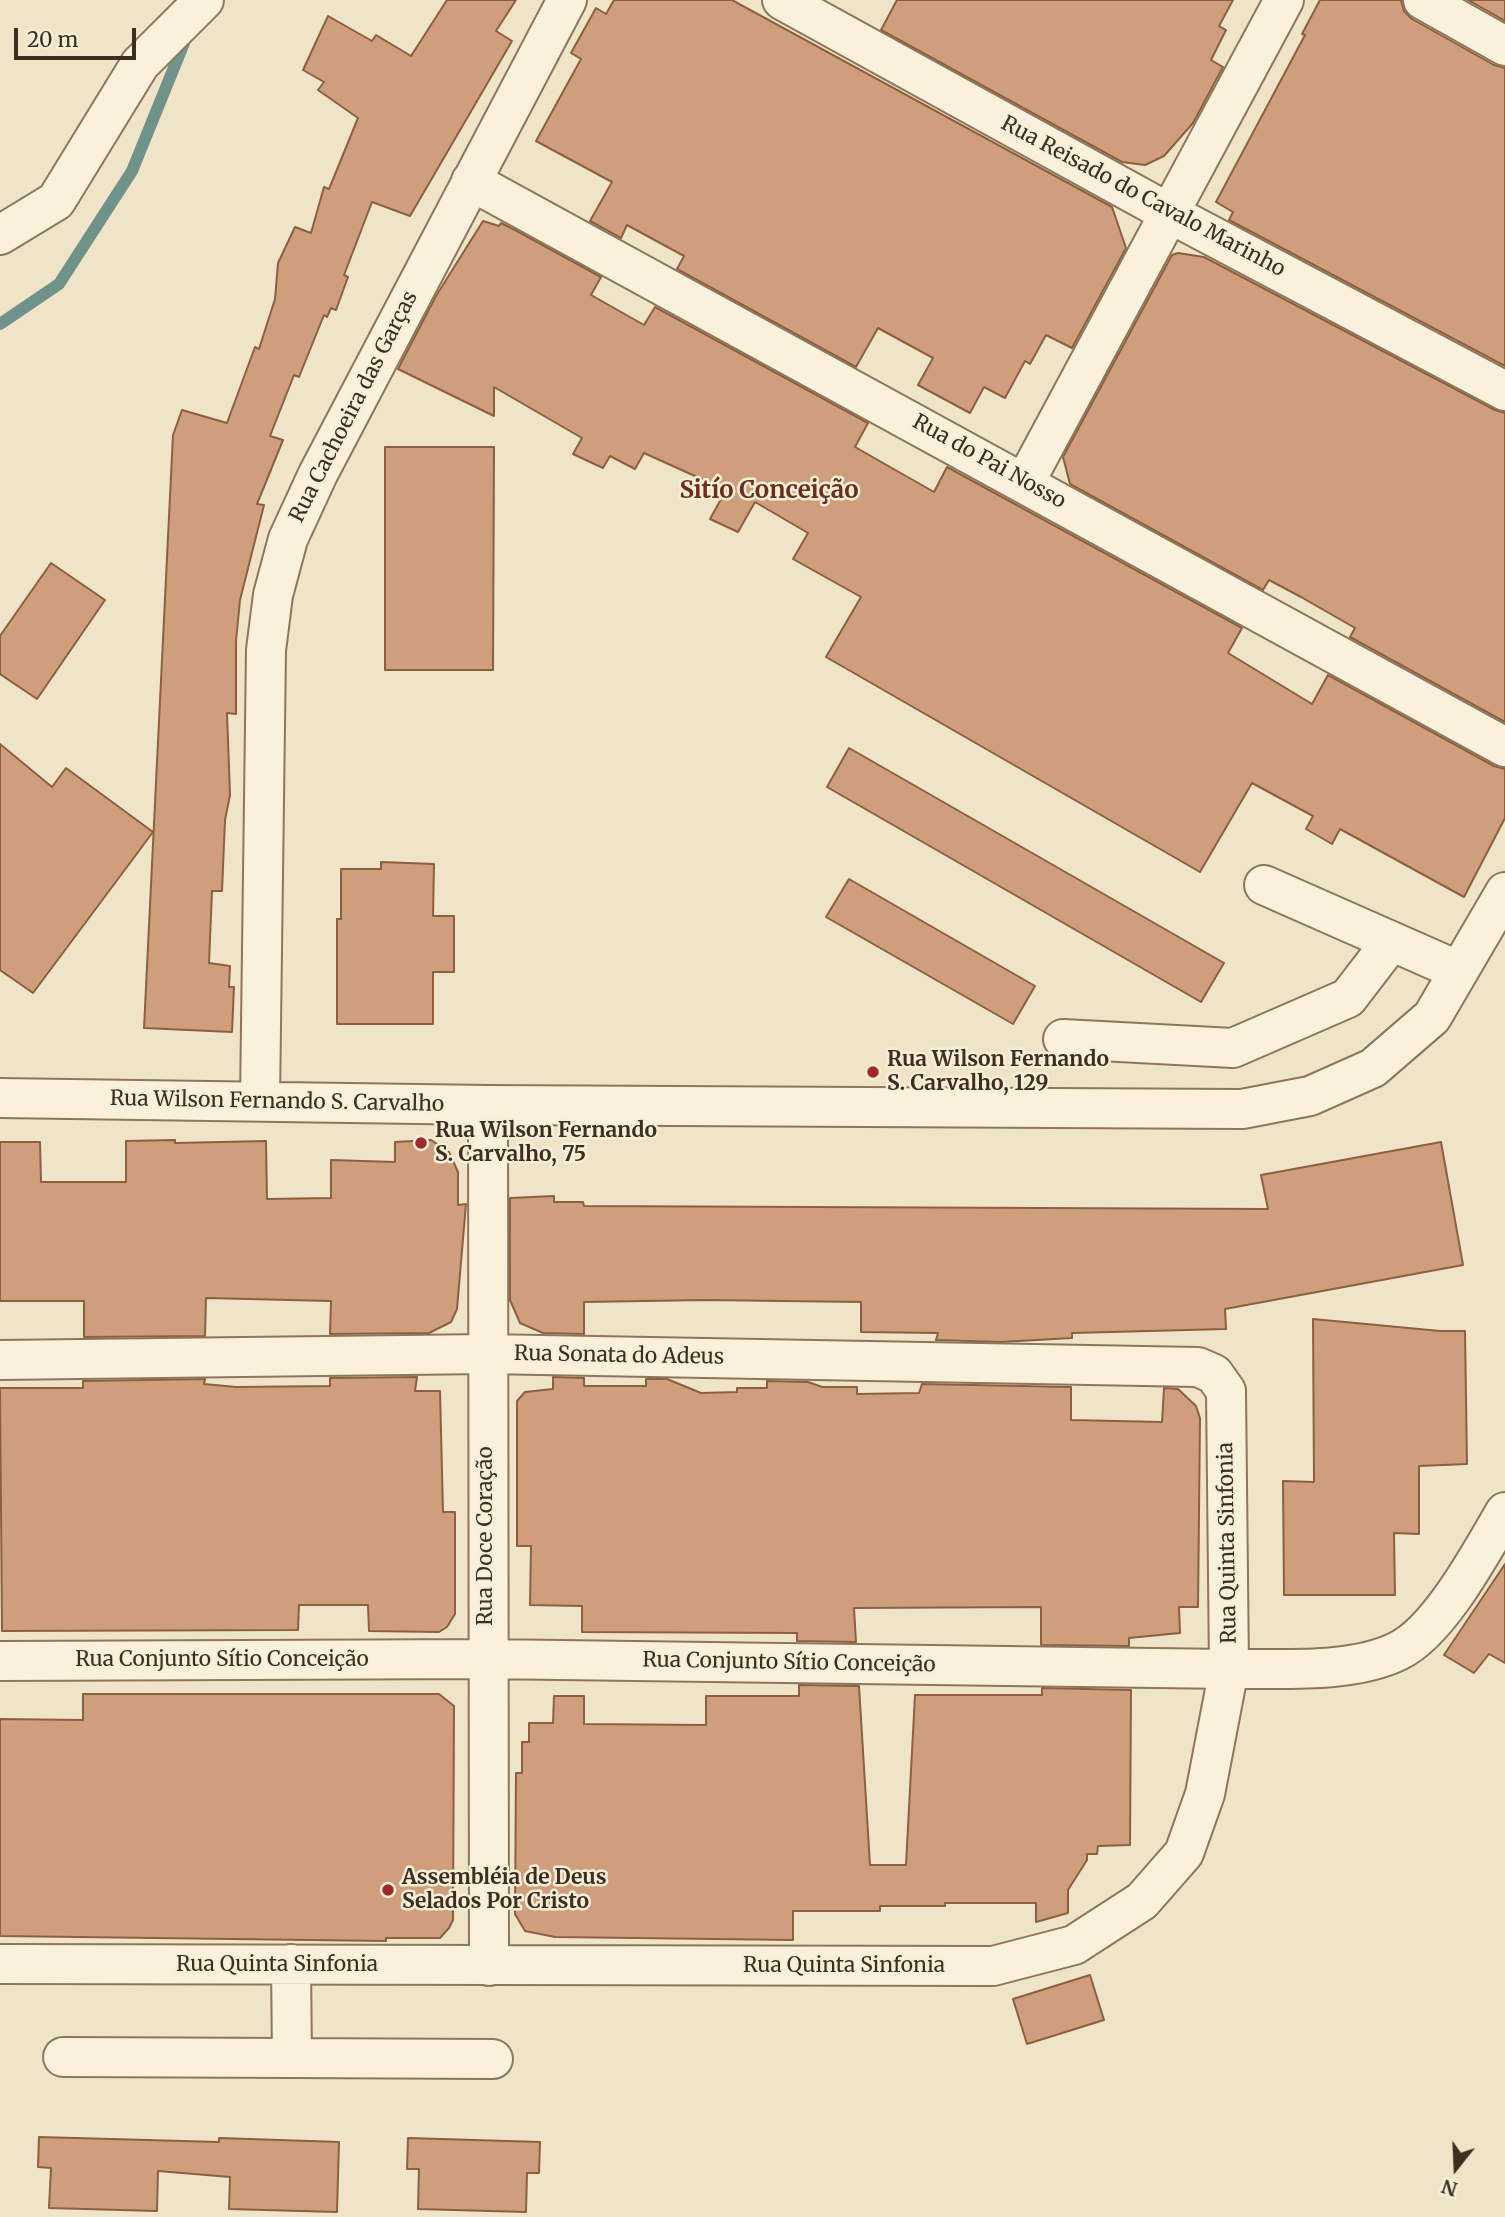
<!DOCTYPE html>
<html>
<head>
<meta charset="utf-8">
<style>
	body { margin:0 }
	#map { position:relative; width:1505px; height:2217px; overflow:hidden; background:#f0e4c8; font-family:Merriweather,serif }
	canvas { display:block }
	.north { position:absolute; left:1421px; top:2133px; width:70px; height:70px; -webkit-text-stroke:5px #f7eed8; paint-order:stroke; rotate:198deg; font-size:19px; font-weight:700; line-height:28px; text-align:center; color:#3d2e20 }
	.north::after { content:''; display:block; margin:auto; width:24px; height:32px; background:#3d2e20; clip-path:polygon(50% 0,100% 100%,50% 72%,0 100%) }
	.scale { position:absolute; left:14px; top:28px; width:122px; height:32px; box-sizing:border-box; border:4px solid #3d2e20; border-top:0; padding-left:9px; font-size:21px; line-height:24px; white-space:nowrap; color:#3d2e20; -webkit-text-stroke:5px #f7eed8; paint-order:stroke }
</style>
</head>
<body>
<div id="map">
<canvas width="1505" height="2217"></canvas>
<div class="north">N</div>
<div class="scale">20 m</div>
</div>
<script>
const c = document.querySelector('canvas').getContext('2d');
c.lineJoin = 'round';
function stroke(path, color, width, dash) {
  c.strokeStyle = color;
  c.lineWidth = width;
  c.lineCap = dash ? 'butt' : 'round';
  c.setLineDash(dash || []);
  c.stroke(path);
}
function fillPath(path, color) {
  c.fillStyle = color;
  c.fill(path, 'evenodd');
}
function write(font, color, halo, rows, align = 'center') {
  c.font = font + ' Merriweather,serif';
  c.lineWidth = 5;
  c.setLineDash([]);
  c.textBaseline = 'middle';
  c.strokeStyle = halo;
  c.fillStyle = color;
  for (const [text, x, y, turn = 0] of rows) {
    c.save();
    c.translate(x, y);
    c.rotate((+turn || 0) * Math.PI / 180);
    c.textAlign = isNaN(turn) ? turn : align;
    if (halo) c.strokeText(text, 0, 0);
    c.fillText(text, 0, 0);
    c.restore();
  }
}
stroke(new Path2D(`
	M0 324 59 284 132 171 184 43`), '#6f938a', 12);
const building = new Path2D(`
	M447 0H516L496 31 512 41 410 216 372 202 344 275 348 277 336 310 331 308 327 317 324 315 299 377 294 375 270 436 283 440 257 504 264 505 240 600 236 641V714L227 713 230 795 225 820 222 891H212L209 963 230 966 229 987H234L232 1032 144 1028 173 435 182 410 227 423 255 347 259 349 275 299 278 263 295 227 311 233 324 187 329 189 358 118 318 90 324 82 303 70 328 16 372 41 376 35 411 56Z
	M614 0H732L1112 207 1126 248 1072 348 1046 335 1030 364 1025 361 1005 398 984 387 970 413 918 385 933 358 878 328 856 367 677 269 684 256 627 225 621 238 590 221 612 182 536 141 581 59 571 53 596 8 606 14Z
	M897 0H1233L1219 26 1226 30 1211 60 1223 67 1193 123 1164 156 1145 165 1122 162 881 30Z
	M1320 0H1401L1404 11 1412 19 1494 65 1505 68V366L1229 220 1233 212 1216 202 1305 35 1302 34Z
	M1468 0H1505V21Z
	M483 221 499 226 501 223 515 230 601 277 591 295 644 325 655 307 868 423 855 447 934 492 947 467 1242 628 1228 653 1312 704 1328 675 1494 766 1505 769V818L1464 897 1340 829 1332 844 1306 829 1313 816 1252 783 1200 872 826 657 861 597 793 559 808 533 755 502 738 532 710 519 726 490 644 453 635 469 610 456 603 468 573 454 582 438 494 387V416L398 369 436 296Z
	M1178 253 1204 257 1495 410 1505 413V722L1350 637 1355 628 1301 597 1269 580 1263 590 1070 484 1063 457 1172 255Z
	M385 447H494L493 670H385Z
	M51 563 105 600 37 699 0 674V636Z
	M0 744 52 787 66 768 153 832 33 993 0 970Z
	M849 748 1224 963 1201 1002 827 787Z
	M381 862 434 864 433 916H454V972H433V1024H337V919H341V869H381Z
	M849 879 1035 986 1013 1024 826 917Z
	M175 1140V1143L266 1141 267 1199 331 1198V1160L395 1162V1142L431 1140 449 1152 458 1172V1205L466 1204 457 1309 451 1322 429 1333 330 1334 331 1301 206 1298 205 1336 84 1337V1301H0V1142H40L41 1182H126V1141Z
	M1441 1142 1463 1265 1225 1309 1226 1329 1072 1333V1338L1001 1342 936 1340 938 1333 861 1332V1302L705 1300 584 1302V1334L543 1333 520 1323 510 1300V1198L554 1196V1202H583L584 1206 1268 1209 1261 1175Z
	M1313 1319 1440 1331H1465L1467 1464 1419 1466V1534L1394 1533 1395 1595H1284L1283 1481 1314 1482Z
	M417 1377 415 1391H440L443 1512H455V1614L447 1627 439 1632 369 1631 368 1605H299L298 1630 2 1631 0 1388H83V1381L205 1379 204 1384 236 1387 330 1386V1378Z
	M553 1377 584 1378V1386H646V1379H667L701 1393 737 1392V1388H767V1381L808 1382 822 1387H857V1394L919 1393 922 1384 1071 1387V1420L1162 1422 1164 1388 1178 1389 1196 1406 1200 1418 1198 1607H1179L1180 1633 1129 1638V1646L1041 1645V1607L854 1608 856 1642 797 1641V1633L582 1632V1606L530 1605 531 1546H517V1401L525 1392 553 1389Z
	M1505 1564V1663L1489 1654 1474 1673 1444 1655Z
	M799 1685 859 1686 870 1865H906L915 1695H1042V1688L1131 1690 1130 1845 1098 1846 1097 1854H1087V1860L1068 1890V1913L1036 1922V1903H945V1906H880V1911H793V1940L555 1937 525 1931 515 1914 516 1773H522V1742H529V1723H553L554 1696H584V1724L706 1725V1696H799Z
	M83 1694H439L454 1706 453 1920 449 1928 440 1938H386V1941L0 1936V1719L83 1720Z
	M1090 1975 1104 2020 1027 2044 1013 1999Z
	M39 2137 219 2142V2138L339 2142 337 2212 229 2209 230 2177 158 2171 157 2211 49 2208 51 2168 38 2167Z
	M408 2138 540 2142 539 2173H527L526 2212 418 2209 419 2169H407Z`);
fillPath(building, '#cf9f7d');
stroke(building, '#8d5f41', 2);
const minor = new Path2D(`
	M782 0 1167 212 1505 391
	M1423 0 1505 46
	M471 181 1505 747
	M0 235 56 201 140 64 204 0
	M1025 482 1284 0
	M1264 885 1459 971
	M1063 1039 1233 1048 1348 998 1391 942
	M0 1098 488 1105 1242 1109 1310 1096 1373 1068 1432 1017 1505 892
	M260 1100 266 650 273 595 288 539 318 474 567 0
	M488 1105 489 1966
	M0 1360 486 1354 1198 1367 1214 1374 1226 1391 1229 1669 1205 1794 1184 1853 1142 1901 1074 1945 993 1966 0 1964
	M0 1661 486 1659 1229 1669C1280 1668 1352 1674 1398 1651 1439 1632 1482 1551 1505 1512
	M63 2057 292 2058 291 1964
	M292 2058 493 2059`);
stroke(minor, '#8d765c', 42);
stroke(minor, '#faf1dc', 38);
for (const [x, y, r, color] of [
	[873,1072,7,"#9e2a2b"],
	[421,1143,7,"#9e2a2b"],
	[388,1890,7,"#9e2a2b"]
]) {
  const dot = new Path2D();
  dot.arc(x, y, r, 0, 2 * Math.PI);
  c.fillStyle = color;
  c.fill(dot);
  stroke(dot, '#f7eed8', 2.5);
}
write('21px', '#3d2e20', '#f7eed8', [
	["Rua Reisado do Cavalo Marinho",1143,197,28],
	["Rua Cachoeira das Garças",354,407,-63],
	["Rua do Pai Nosso",989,462,29],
	["Rua Wilson Fernando S. Carvalho",277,1102,1],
	["Rua Sonata do Adeus",619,1356,1],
	["Rua Doce Coração",486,1536,-90],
	["Rua Quinta Sinfonia",1228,1543,-91],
	["Rua Conjunto Sítio Conceição",222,1660],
	["Rua Conjunto Sítio Conceição",789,1663,1],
	["Rua Quinta Sinfonia",277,1965],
	["Rua Quinta Sinfonia",844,1966]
]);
write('bold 21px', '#3d2e20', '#f7eed8', [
	["Rua Wilson Fernando",887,1060],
	["S. Carvalho, 129",887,1084],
	["Rua Wilson Fernando",435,1131],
	["S. Carvalho, 75",435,1155],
	["Assembléia de Deus",402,1878],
	["Selados Por Cristo",402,1902]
], 'left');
write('bold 24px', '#6b2e1e', '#f7eed8', [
	["Sitío Conceição",769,491]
]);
</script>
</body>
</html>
